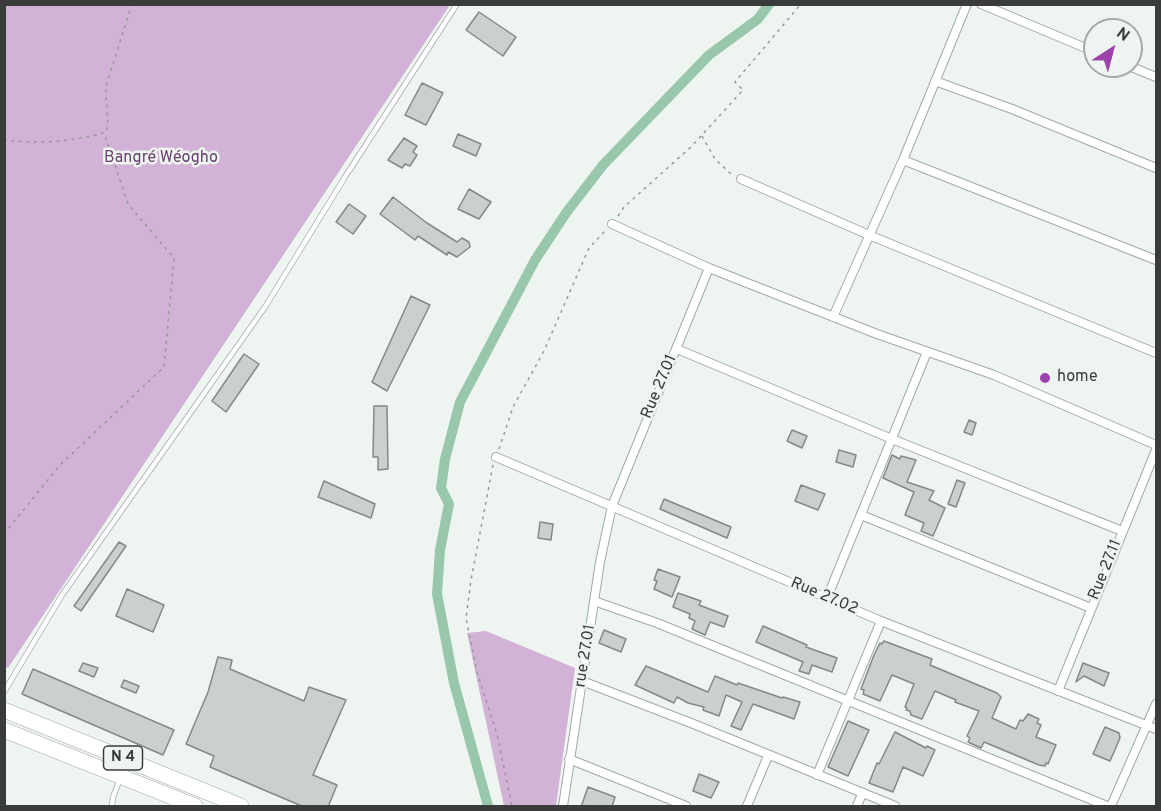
<!DOCTYPE html>
<html>
<head>
<meta charset="utf-8">
<style>
	body { margin:0 }
	#map { position:relative; width:1161px; height:811px; overflow:hidden; background:#eef5f0; font-family:Overpass,sans-serif }
	canvas { display:block }
	.frame { position:absolute; inset:0; border:6px solid #393c3a; pointer-events:none }
	.north { position:absolute; left:1083px; top:18px; width:60px; height:60px; box-sizing:border-box; background:#eef5f0; border:2px solid #a6aba7; border-radius:50%; rotate:36deg; font-size:16px; font-weight:700; line-height:24px; text-align:center; color:#393c3a }
	.north::after { content:''; display:block; margin:auto; width:21px; height:27px; background:#9e42ab; clip-path:polygon(50% 0,100% 100%,50% 72%,0 100%) }
</style>
</head>
<body>
<div id="map">
<canvas width="1161" height="811"></canvas>
<div class="frame"></div>
<div class="north">N</div>
</div>
<script>
const c = document.querySelector('canvas').getContext('2d');
c.lineJoin = 'round';
function fillPath(path, color) {
  c.fillStyle = color;
  c.fill(path, 'evenodd');
}
function stroke(path, color, width, dash) {
  c.strokeStyle = color;
  c.lineWidth = width;
  c.lineCap = dash ? 'butt' : 'round';
  c.setLineDash(dash || []);
  c.stroke(path);
}
function write(font, color, halo, rows, align = 'center') {
  c.font = font + ' Overpass,sans-serif';
  c.lineWidth = 5;
  c.setLineDash([]);
  c.textBaseline = 'middle';
  c.strokeStyle = halo;
  c.fillStyle = color;
  for (const [text, x, y, turn = 0] of rows) {
    c.save();
    c.translate(x, y);
    c.rotate((+turn || 0) * Math.PI / 180);
    c.textAlign = isNaN(turn) ? turn : align;
    if (halo) c.strokeText(text, 0, 0);
    c.fillText(text, 0, 0);
    c.restore();
  }
}
fillPath(new Path2D(`
	M4 5H450L8 668 4 666Z
	M486 631 575 668 556 806H504L467 633Z`), '#d3b2d7');
stroke(new Path2D(`
	M488 806 454 683 437 594 440 550 449 504 441 488 445 459 460 402 535 260 566 213 603 165 709 55 758 19 769 4`), '#98c7ab', 10);
const building = new Path2D(`
	M479 12 516 37 503 56 466 30Z
	M422 83 443 93 426 125 405 115Z
	M458 134 481 144 476 156 453 146Z
	M404 138 417 146 413 152 417 155 410 166 405 164 402 168 388 160Z
	M469 189 491 202 479 219 458 209Z
	M393 197 427 223 457 242 462 238 469 242 470 247 457 257 448 252 447 255 418 236 415 240 380 214Z
	M349 204 366 216 353 234 336 222Z
	M411 296 430 305 387 391 372 382Z
	M244 354 259 364 226 412 212 401Z
	M374 406H387L388 469 378 470V457H373Z
	M969 420 976 423 972 435 964 432Z
	M792 430 807 436 802 448 787 441Z
	M839 450 856 455 853 467 836 462Z
	M892 455 900 459 901 456 916 460 907 482 934 491 929 500 945 508 933 536 921 531 924 523 905 515 914 492 883 478Z
	M957 480 965 483 956 507 948 504Z
	M324 481 375 504 371 518 318 497Z
	M801 485 825 494 818 510 795 501Z
	M664 499 731 527 727 538 660 509Z
	M540 522 553 524 551 540 538 538Z
	M119 542 126 546 81 611 74 606Z
	M658 569 680 577 672 597 654 589 657 581 654 580Z
	M127 589 164 605 153 632 116 616Z
	M678 593 701 601 699 605 728 616 724 627 710 622 705 635 692 629 695 621 689 618 690 614 673 607Z
	M763 626 807 645 806 647 837 658 832 672 812 665 809 674 799 671 803 662 756 642Z
	M604 630 626 639 621 652 599 643Z
	M884 641 932 659 930 665 997 693 1001 697 992 718 1016 729 1020 720 1023 721 1028 714 1039 719 1037 723 1041 725 1036 737 1056 745 1048 764 1046 763 1045 766 1039 765 984 742 981 748 968 742 970 738 967 736 979 711 955 702 956 700 935 691 922 719 911 715 910 711 906 710 907 708 905 707 914 684 892 675 880 701 863 694 864 690 861 689 874 655 880 643 882 644Z
	M218 657 232 660 230 669 304 701 309 687 346 700 313 775 337 785 328 807H304L210 767 214 756 186 744 208 692Z
	M83 663 98 668 94 677 79 671Z
	M1083 663 1109 673 1104 686 1084 676 1076 682Z
	M646 666 708 692 715 676 737 685 738 683 782 698 783 697 800 702 794 719 753 704 741 730 731 726 742 702 726 695 719 716 703 710 704 707 688 703 677 697 674 703 635 685Z
	M33 669 174 730 163 755 22 694Z
	M124 680 139 686 136 693 121 687Z
	M848 721 869 730 848 776 828 767Z
	M1105 727 1119 733 1120 738 1110 761 1093 754Z
	M895 732 926 748 927 746 935 750 923 776 903 767 893 792 869 783 877 763 879 764Z
	M699 774 719 782 711 798 693 791Z
	M588 787 615 797 612 807H581Z`);
fillPath(building, '#cad1cc');
stroke(building, '#838985', 1.5);
const service = new Path2D(`
	M4 692 62 595 265 307 345 177 457 4
	M112 806 113 797 120 779`);
const minor = new Path2D(`
	M981 4 1095 52
	M1129 66 1156 77
	M935 81 1012 109 1156 168
	M903 160 1156 260
	M741 179 869 235 1156 353
	M612 224 709 268 877 334 994 375 1156 445
	M833 317 903 160 967 4
	M677 349 892 439 1122 531
	M496 457 881 621 1156 729
	M861 515 1091 608
	M827 598 927 352
	M594 601 657 623 1107 806
	M582 681 691 723 895 806
	M1058 691 1156 450
	M569 759 686 806
	M817 775 881 621
	M563 806 600 562 612 506 709 268
	M747 806 768 756
	M857 806 862 794
	M1111 806 1156 704`);
const trunk = new Path2D(`
	M4 710 241 806
	M4 730 195 806`);
stroke(service, '#a3a9a5', 6);
stroke(minor, '#a3a9a5', 10);
stroke(trunk, '#a3a9a5', 16);
stroke(new Path2D(`
	M702 136 715 159 731 174
	M4 140C36 144 75 142 106 132 110 120 105 100 106 86L132 4
	M618 216 624 207 691 147 743 90 735 82 801 4
	M499 449 513 407 544 351 589 248 605 231
	M493 465 471 580 466 618 477 672 497 734 512 806
	M4 534 60 465 164 367 174 258 128 204 104 133`), '#959a96', 1.5, [3, 4.5]);
stroke(service, '#fff', 4.5);
stroke(minor, '#fff', 8);
stroke(trunk, '#fff', 15);
for (const [x, y, r, color] of [
	[1045,378,6,"#9e42ab"]
]) {
  const dot = new Path2D();
  dot.arc(x, y, r, 0, 2 * Math.PI);
  c.fillStyle = color;
  c.fill(dot);
  stroke(dot, '#eef5f0', 2);
}
for (const [x, y, w] of [
	[123,758,39]
]) {
  const box = new Path2D();
  box.roundRect(x - w / 2, y - 12, w, 24, 4.5);
  c.fillStyle = '#eef5f0';
  c.fill(box);
  stroke(box, '#393c3a', 1.5);
}
write('bold 15px', '#393c3a', null, [
	["N 4",123,758]
]);
write('16px', '#6a4070', '#eef5f0', [
	["Bangré Wéogho",161,159]
]);
write('16px', '#393c3a', '#eef5f0', [
	["home",1057,378]
], 'left');
write('16px', '#393c3a', '#eef5f0', [
	["Rue 27.01",660,387,-67],
	["Rue 27.11",1106,570,-68],
	["Rue 27.02",824,597,23],
	["rue 27.01",586,656,-81]
]);
</script>
</body>
</html>
